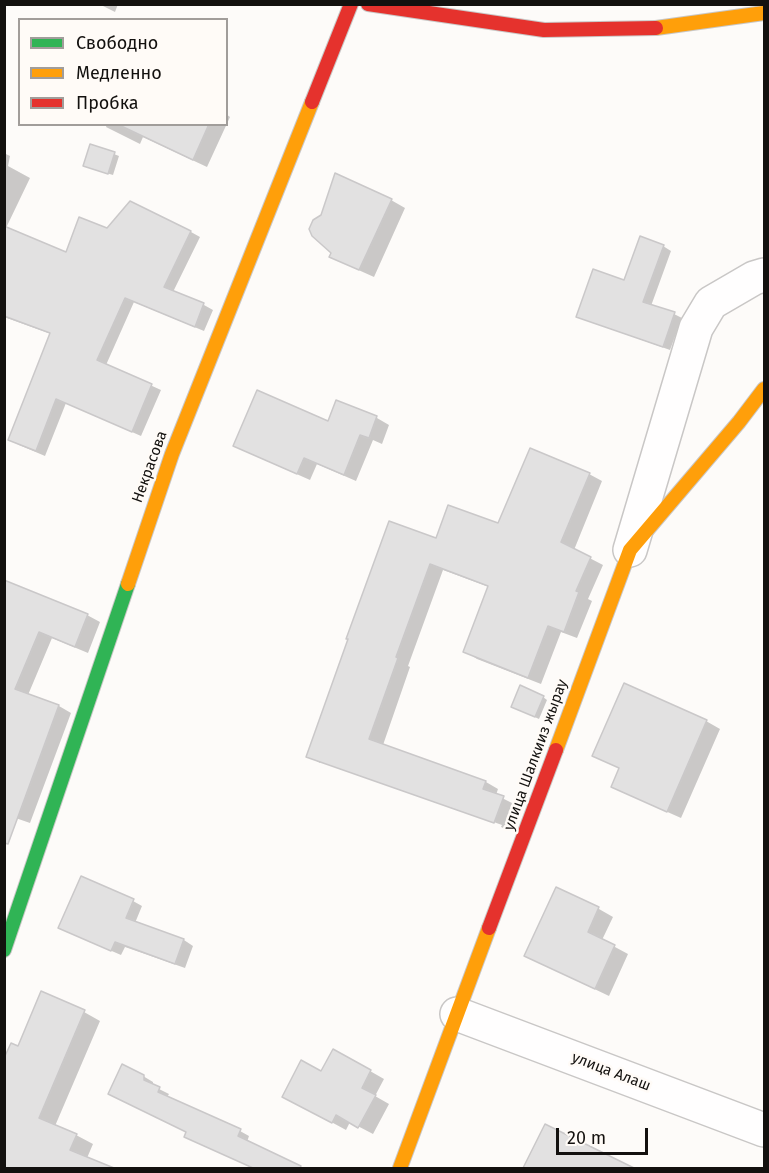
<!DOCTYPE html>
<html>
<head>
<meta charset="utf-8">
<style>
	body { margin:0 }
	#map { position:relative; width:769px; height:1173px; overflow:hidden; background:#fdfbf9; font-family:"Fira Sans",sans-serif }
	canvas { display:block }
	.frame { position:absolute; inset:0; border:6px solid #13110f; pointer-events:none }
	.legend { position:absolute; left:18px; top:18px; width:210px; height:108px; box-sizing:border-box; background:#fffbf7; border:2px solid #a19d9a; margin:0; padding:8px 10px; list-style:none; font-size:18px; color:#13110f }
	.legend li { display:flex; align-items:center; gap:12px; height:30px }
	.legend b { width:30px; border:2px solid #a19d9a }
	.scale { position:absolute; left:556px; top:1128px; width:92px; height:27px; box-sizing:border-box; border:3px solid #13110f; border-top:0; padding-left:8px; font-size:18px; line-height:21px; white-space:nowrap; color:#13110f; -webkit-text-stroke:4px #fffbf7; paint-order:stroke }
</style>
</head>
<body>
<div id="map">
<canvas width="769" height="1173"></canvas>
<div class="frame"></div>
<ul class="legend">
<li><b style="height:8px;background:#30b455"></b>Свободно</li>
<li><b style="height:8px;background:#ff9f0a"></b>Медленно</li>
<li><b style="height:8px;background:#e5322d"></b>Пробка</li>
</ul>
<div class="scale">20 m</div>
</div>
<script>
const c = document.querySelector('canvas').getContext('2d');
c.lineJoin = 'round';
function fillPath(path, color) {
  c.fillStyle = color;
  c.fill(path, 'evenodd');
}
function stroke(path, color, width, dash) {
  c.strokeStyle = color;
  c.lineWidth = width;
  c.lineCap = dash ? 'butt' : 'round';
  c.setLineDash(dash || []);
  c.stroke(path);
}
function write(font, color, halo, rows, align = 'center') {
  c.font = font + ' "Fira Sans",sans-serif';
  c.lineWidth = 5;
  c.setLineDash([]);
  c.textBaseline = 'middle';
  c.strokeStyle = halo;
  c.fillStyle = color;
  for (const [text, x, y, turn = 0] of rows) {
    c.save();
    c.translate(x, y);
    c.rotate((+turn || 0) * Math.PI / 180);
    c.textAlign = isNaN(turn) ? turn : align;
    if (halo) c.strokeText(text, 0, 0);
    c.fillText(text, 0, 0);
    c.restore();
  }
}
fillPath(new Path2D(`
	M99 4H118L115 12Z
	M226 114 230 117 207 167 143 137 140 144 106 127 107 124H226Z
	M91 145 119 156 113 175 89 168Z
	M4 153 10 156 8 166 30 178 6 228 67 254 108 229 191 232 200 237 173 292 204 305 213 310 204 331 134 302 106 365 161 390 141 436 66 403 45 456 19 445 10 440 51 334 4 317Z
	M391 200 405 208 374 277 345 264 331 256 332 253Z
	M663 246 671 251 651 306 674 314 682 318 670 350 586 320 578 316 625 282Z
	M337 402 377 418 389 425 382 444 373 440 356 481 317 464 310 480 247 452 234 445 329 423Z
	M589 474 602 481 574 550 603 565 588 599 592 601 577 638 561 632 541 684 477 659 465 651 489 587 443 570 408 666 410 667 383 745 486 782 498 789 496 795 516 805 508 830 501 827 502 825 320 760V763L308 756 437 540 499 525Z
	M4 582 87 615 100 622 88 653 52 638 28 695 59 706 71 713 30 823 4 814Z
	M543 697 547 700 539 719 517 709Z
	M706 721 720 729 681 818 627 794 613 786 621 769 594 755Z
	M556 889 599 909 613 917 602 940 628 954 609 996 540 963Z
	M133 901 142 906 135 923 184 940 193 946 185 968 125 947 121 955 70 933 60 928Z
	M84 1012 100 1021 55 1126 76 1135 93 1144 87 1158 111 1168H4V1062L19 1047Z
	M370 1071 384 1079 375 1096 389 1104 373 1134 350 1122 346 1130 298 1104Z
	M143 1076 153 1082V1086L169 1094 167 1097 240 1131 249 1136 247 1142 302 1168H254L195 1142 188 1132 120 1099Z
	M546 1126 619 1163 616 1168H525Z`), '#0003');
const building = new Path2D(`
	M117 124H209L193 160Z
	M90 144 115 152 108 174 83 166Z
	M335 173 392 199 359 270 329 257 331 253 312 236 309 229 313 220 321 215Z
	M130 201 191 231 164 287 204 303 195 327 125 298 97 360 152 384 132 432 56 399 36 451 8 440 50 333 4 316V226L66 252 79 217 107 228Z
	M640 236 664 245 643 302 675 312 663 347 576 317 593 269 624 280Z
	M257 390 328 421 336 400 377 416 369 438 360 435 344 475 304 458 297 474 233 446Z
	M530 448 590 473 561 542 591 557 576 591 579 592 564 632 548 626 528 678 463 652 488 586 430 564 396 657 398 658 369 739 486 781 483 789 504 796 494 823 306 757 348 639H346L389 521 436 538 448 505 498 523Z
	M4 580 88 614 75 647 39 632 15 689 59 705 8 844 4 843Z
	M624 683 707 720 667 812 611 787 619 768 592 756Z
	M520 685 544 696 535 717 511 707Z
	M81 876 134 899 126 918 184 939 175 964 115 942 111 951 58 928Z
	M556 887 599 907 588 932 615 945 595 989 524 956Z
	M41 991 85 1010 39 1118 77 1134 70 1150 114 1168H4V1058L11 1043 18 1046Z
	M333 1049 371 1070 362 1088 376 1095 358 1128 336 1115 332 1123 282 1097 301 1060 321 1071Z
	M122 1064 144 1075V1080L160 1087 158 1092 241 1129 238 1136 301 1166 300 1168H253L184 1137 186 1132 108 1094Z
	M545 1124 634 1168H523Z`);
fillPath(building, '#e2e1e1');
stroke(building, '#cac8c9', 1.5);
const street = new Path2D(`
	M630 550 696 328 711 303 754 278 764 275
	M457 1014 764 1130`);
const fast = new Path2D(`
	M4 950 128 584`);
const slow = new Path2D(`
	M656 28 764 13
	M128 584 172 454 312 102
	M556 750 630 550 739 422 764 389
	M400 1168 489 928`);
const jam = new Path2D(`
	M368 4 544 30 656 28
	M312 102 351 4
	M489 928 556 750`);
stroke(street, '#c9c7c6', 36);
stroke(fast, '#c9c7c6', 16);
stroke(slow, '#c9c7c6', 16);
stroke(jam, '#c9c7c6', 16);
stroke(street, '#fffefe', 33);
stroke(fast, '#30b455', 14);
stroke(slow, '#ff9f0a', 14);
stroke(jam, '#e5322d', 14);
write('15px', '#13110f', '#fffbf7', [
	["Некрасова",150,467,-70],
	["улица Шалкииз жырау",536,755,-70],
	["улица Алаш",611,1072,21]
]);
</script>
</body>
</html>
